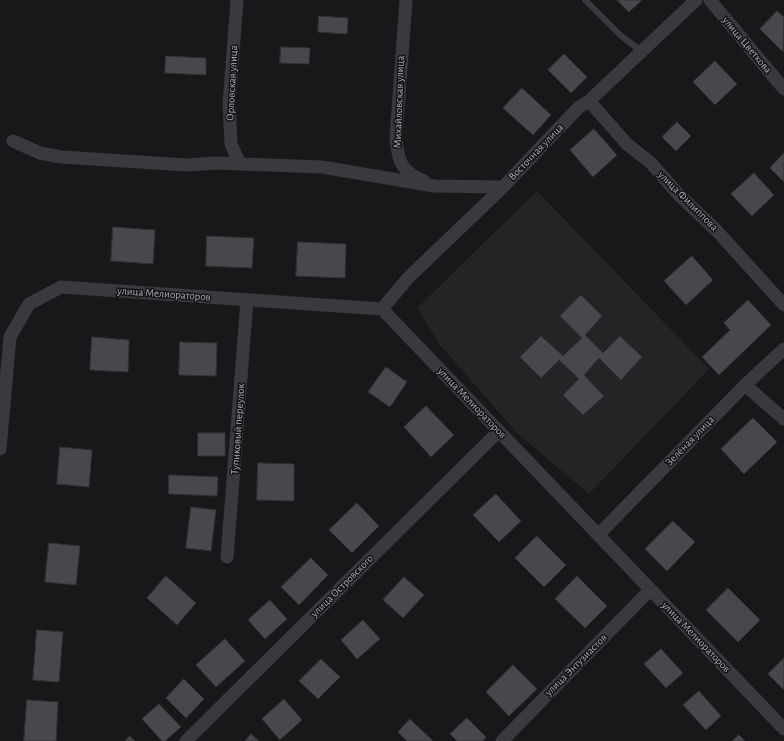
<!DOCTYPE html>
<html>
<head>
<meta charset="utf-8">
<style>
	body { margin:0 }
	canvas { display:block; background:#181719 }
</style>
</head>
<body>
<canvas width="784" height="741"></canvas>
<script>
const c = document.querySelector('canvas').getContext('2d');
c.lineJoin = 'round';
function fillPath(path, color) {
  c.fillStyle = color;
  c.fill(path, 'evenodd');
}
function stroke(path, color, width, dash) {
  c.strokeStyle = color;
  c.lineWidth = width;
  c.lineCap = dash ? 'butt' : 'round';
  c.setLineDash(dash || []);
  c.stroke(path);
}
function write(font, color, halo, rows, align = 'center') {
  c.font = font + ' "Alegreya Sans",sans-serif';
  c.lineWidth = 3;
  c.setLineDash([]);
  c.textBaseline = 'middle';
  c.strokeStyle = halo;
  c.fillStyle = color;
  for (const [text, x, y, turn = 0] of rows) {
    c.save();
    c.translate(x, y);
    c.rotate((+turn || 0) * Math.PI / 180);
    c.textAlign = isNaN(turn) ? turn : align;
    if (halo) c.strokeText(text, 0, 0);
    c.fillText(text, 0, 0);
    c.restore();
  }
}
fillPath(new Path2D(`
	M537 191 709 369 589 494 517 433 440 345 417 308Z`), '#242426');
const building = new Path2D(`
	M617 0H642L629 12Z
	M777 11 784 17 783 52 760 29Z
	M319 16 348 18 347 34 318 32Z
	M281 47 310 48 309 64 280 63Z
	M564 54 587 77 571 93 548 70Z
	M166 56 206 58V75L165 73Z
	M715 61 737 84 715 105 693 82Z
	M522 88 551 115 533 135 503 108Z
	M677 122 691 136 676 151 662 137Z
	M594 129 617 155 593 177 570 150Z
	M784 153V182L770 168Z
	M754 173 774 195 752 216 731 194Z
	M113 227 155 230 153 264 111 261Z
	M207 236 254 238 252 268 206 266Z
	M298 242 346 244 345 278 296 276Z
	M692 256 713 280 686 305 664 281Z
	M581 295 602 316 585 335 603 353 620 336 642 357 621 380 599 358 584 375 604 396 583 415 563 395 579 379 559 360 541 378 520 357 541 336 563 356 582 338 560 316Z
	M748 300 771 325 719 375 702 357 730 330 724 323Z
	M92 337 129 340 128 372 90 370Z
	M180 342 217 343 216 376 179 375Z
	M386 367 407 382 390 407 368 392Z
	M426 406 454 435 431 457 404 427Z
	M753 418 777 442 744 474 721 449Z
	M198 433H225V456H198Z
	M60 447 92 450 89 487 57 484Z
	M258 463 294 464V501L257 500Z
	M169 475 218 477 217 496 169 494Z
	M496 494 521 521 499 542 473 515Z
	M357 503 379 526 352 553 329 530Z
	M191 507 216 510 211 551 186 548Z
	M673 521 695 542 667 571 645 549Z
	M537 536 566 565 544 587 515 558Z
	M49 543 80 546 76 585 45 582Z
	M311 558 328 575 299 605 281 587Z
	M166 576 196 603 177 625 147 598Z
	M577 576 607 606 585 628 555 599Z
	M404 577 424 595 403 618 383 600Z
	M728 588 760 620 738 642 706 610Z
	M270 600 287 619 265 639 248 620Z
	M363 620 380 639 357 659 341 640Z
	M37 630 63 632 59 682 33 680Z
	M225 639 245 661 216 687 196 665Z
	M661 649 683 673 666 688 644 664Z
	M784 658V690L768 674Z
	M321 659 340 677 318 699 299 681Z
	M513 665 537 689 509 716 486 692Z
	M184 679 204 699 186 718 166 698Z
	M699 691 721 716 706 730 683 705Z
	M284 699 302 720 280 740 262 719Z
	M27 700 58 702 56 741H24Z
	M159 704 181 727 165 741H162L142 719Z
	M467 718 486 737 483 741H457L450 734Z
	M410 719 433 741H407L398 732Z
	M251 734 259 741H245Z
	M739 735 745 741H732Z
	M130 736 135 741H125Z`);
fillPath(building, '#47484b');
stroke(building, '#323235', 1);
stroke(new Path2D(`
	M585 0 620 35 641 51`), '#39393e', 6);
stroke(new Path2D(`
	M237 0 229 104 231 144 240 164
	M406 0 396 138C398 162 401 171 424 181
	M710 0 784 89
	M589 101 627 144 651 163 679 195 717 231 784 305
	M13 141 40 153 61 157 187 165 216 163 322 167 434 186 503 187
	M382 309 408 278 503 187 579 107 589 101 696 0
	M745 385 784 419
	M0 449 10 337 29 304 61 287 382 309 784 729
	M598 535 745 385 784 349
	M227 557 247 300
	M186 741 499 431
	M502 741 650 590`), '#39393e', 13);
write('11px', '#abadb7', '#131214', [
	["улица Цветкова",747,45,50],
	["Орловская улица",232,83,-87],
	["Михайловская улица",399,102,-88],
	["Восточная улица",536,152,-46],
	["улица Филиппова",688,201,45],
	["улица Мелиораторов",164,294,4],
	["улица Мелиораторов",472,403,46],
	["Тупиковый переулок",238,429,-86],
	["Зелёная улица",690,441,-46],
	["улица Островского",342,586,-45],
	["улица Мелиораторов",696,637,46],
	["улица Энтузиастов",576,665,-45]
]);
</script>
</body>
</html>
